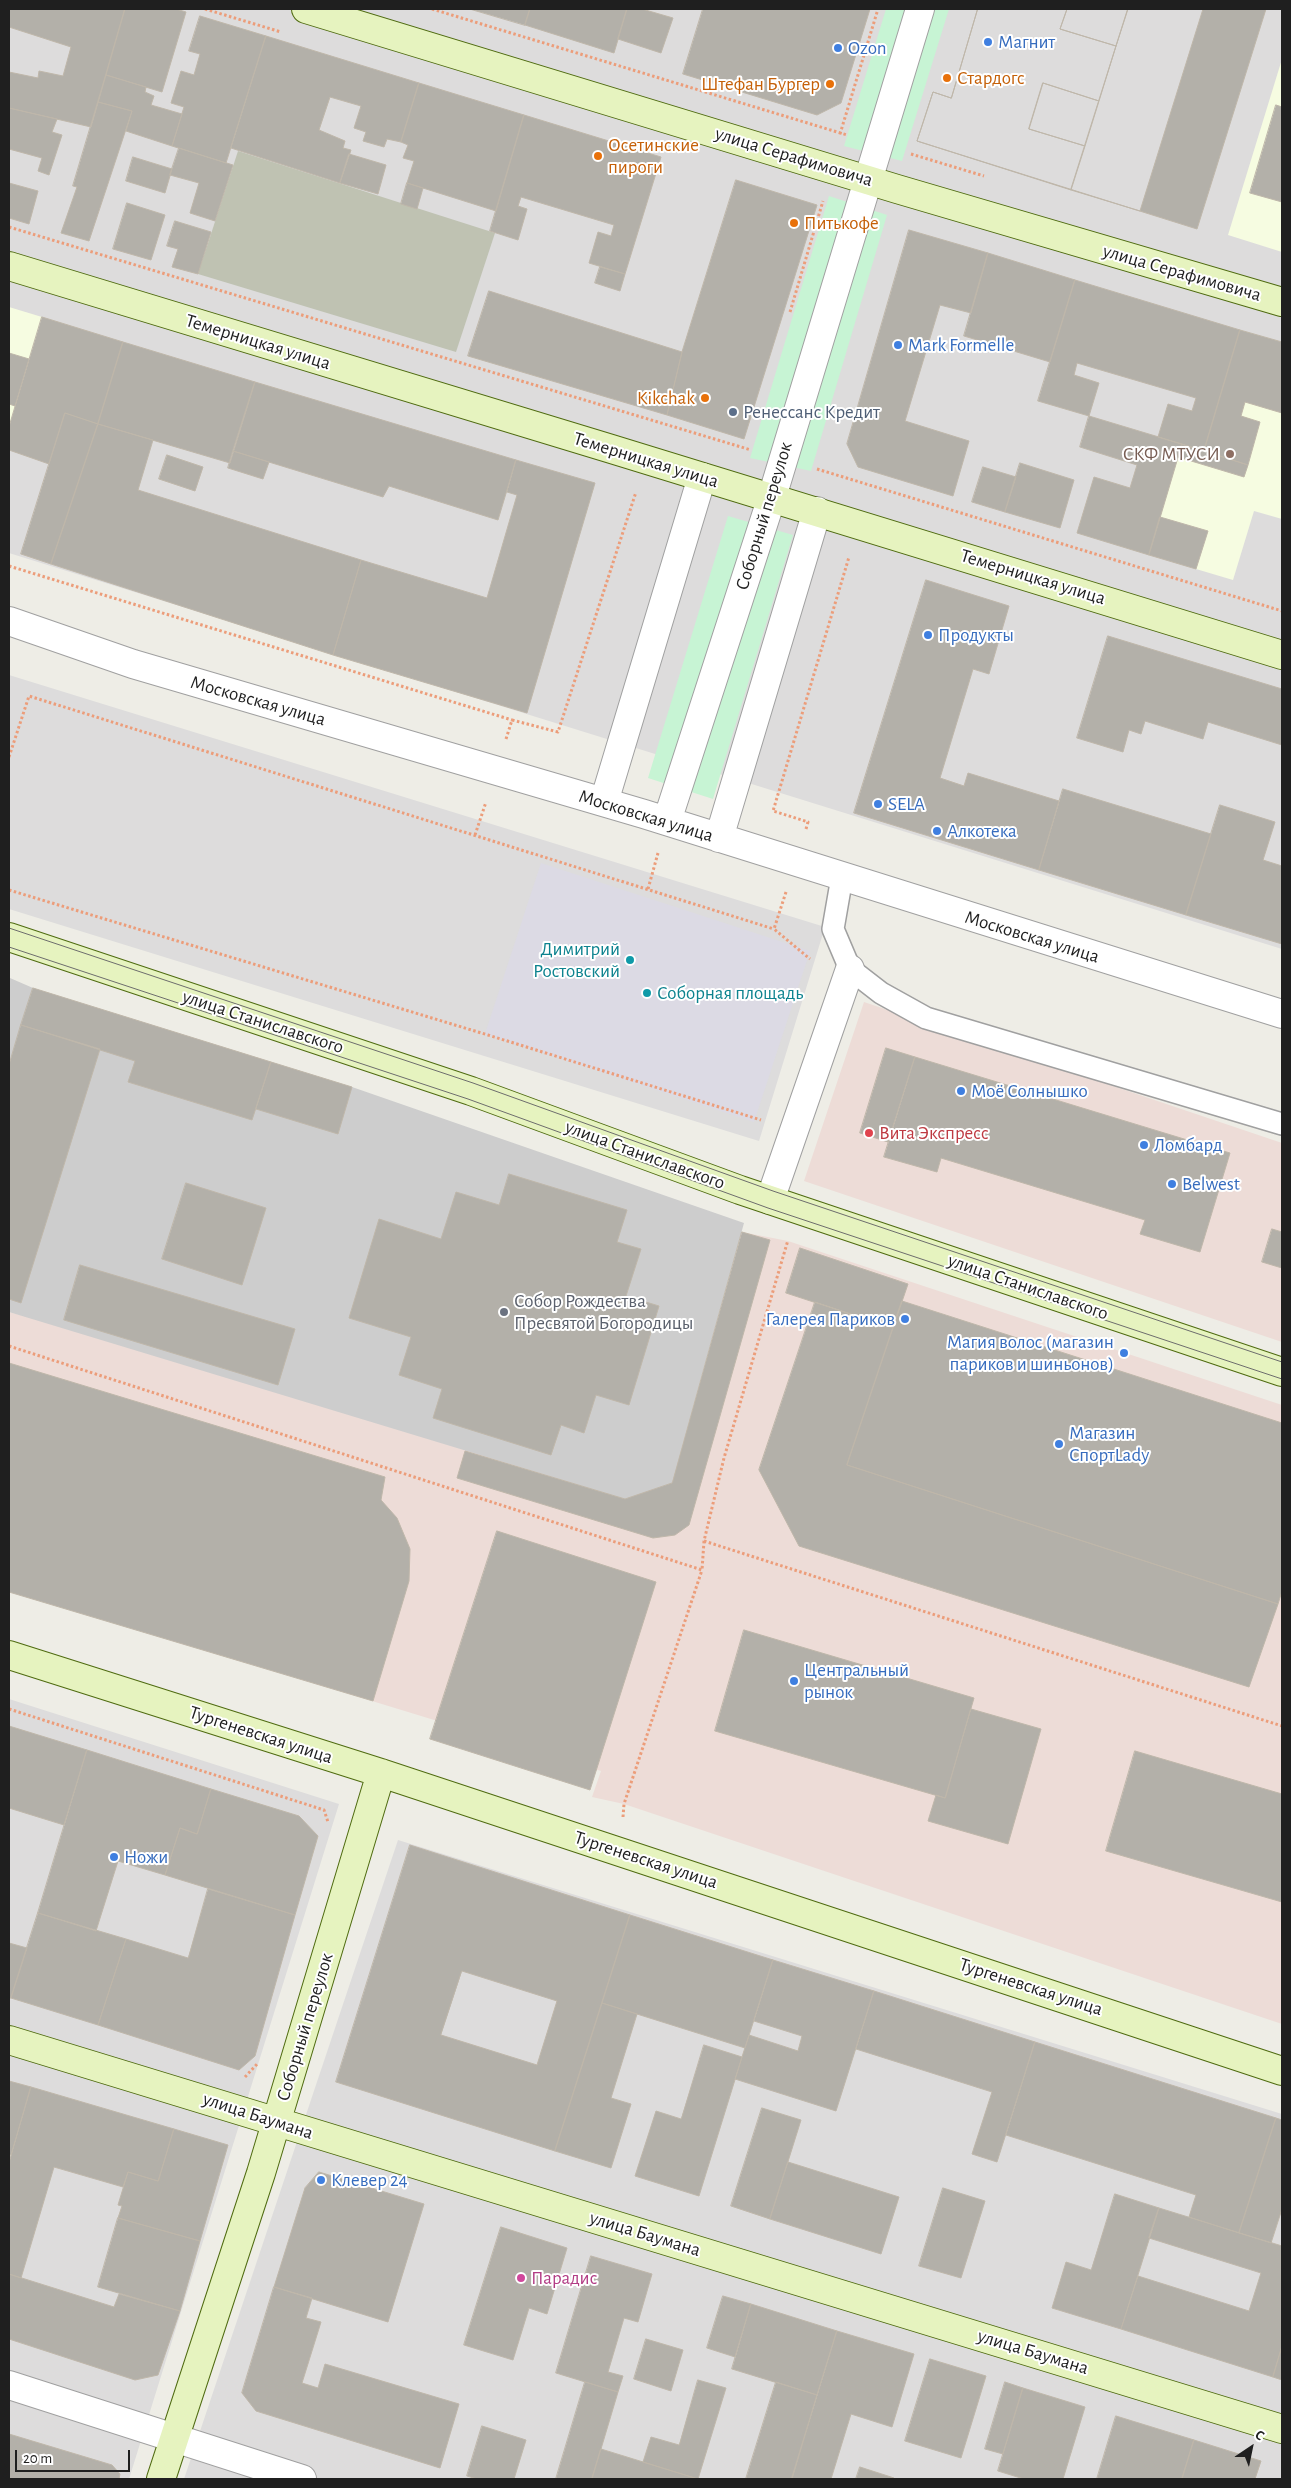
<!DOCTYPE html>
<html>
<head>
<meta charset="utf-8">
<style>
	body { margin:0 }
	#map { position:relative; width:1291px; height:2488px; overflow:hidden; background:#eeede6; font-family:"Alegreya Sans",sans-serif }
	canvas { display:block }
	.frame { position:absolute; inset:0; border:10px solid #1f1f1f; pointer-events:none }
	.north { position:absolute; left:1226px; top:2423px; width:50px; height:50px; -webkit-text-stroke:4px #fff; paint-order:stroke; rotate:34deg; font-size:14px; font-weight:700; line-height:20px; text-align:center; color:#1f1f1f }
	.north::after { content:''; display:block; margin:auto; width:18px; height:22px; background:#1f1f1f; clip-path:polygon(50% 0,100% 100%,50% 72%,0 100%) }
	.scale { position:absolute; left:15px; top:2450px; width:115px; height:22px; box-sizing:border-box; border:2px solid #1f1f1f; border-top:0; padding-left:6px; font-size:15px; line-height:18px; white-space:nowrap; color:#1f1f1f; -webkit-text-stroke:4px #fff; paint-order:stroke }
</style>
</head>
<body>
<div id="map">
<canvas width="1291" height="2488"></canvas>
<div class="frame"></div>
<div class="north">С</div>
<div class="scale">20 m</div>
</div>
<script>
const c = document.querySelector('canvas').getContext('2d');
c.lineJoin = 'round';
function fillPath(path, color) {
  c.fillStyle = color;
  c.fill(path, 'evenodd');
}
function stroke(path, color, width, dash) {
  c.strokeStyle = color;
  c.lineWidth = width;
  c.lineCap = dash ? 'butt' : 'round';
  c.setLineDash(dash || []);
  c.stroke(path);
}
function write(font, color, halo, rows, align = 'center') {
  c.font = font + ' "Alegreya Sans",sans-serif';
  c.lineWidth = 4;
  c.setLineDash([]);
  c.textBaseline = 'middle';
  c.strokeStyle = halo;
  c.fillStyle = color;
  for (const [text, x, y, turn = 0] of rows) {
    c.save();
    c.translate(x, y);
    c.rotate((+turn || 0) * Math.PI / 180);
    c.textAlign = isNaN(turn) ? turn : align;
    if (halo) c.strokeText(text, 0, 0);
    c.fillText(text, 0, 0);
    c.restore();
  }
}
fillPath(new Path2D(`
	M9 9H1282V949L9 553Z
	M9 675 825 927 759 1141 9 909Z
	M9 1699 339 1804 129 2479H9Z
	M398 1840 1282 2114V2479H184Z`), '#dddcdc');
fillPath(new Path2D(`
	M864 1002 1282 1143V1342L804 1181Z
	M742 1232 788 1241 1282 1405V2024L624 1804 592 1797 601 1771 9 1590V1312L672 1482Z`), '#eddcd7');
fillPath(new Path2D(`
	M1282 59V252L1228 235Z
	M9 307 42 317 9 427Z
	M1240 330 1282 342V519L1254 511 1233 580 1196 569 1208 531 1160 517 1182 444 1204 451Z`), '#f6fce1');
fillPath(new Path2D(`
	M10 978 33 988 352 1087 744 1223 672 1483 625 1499 9 1312Z`), '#cdcdcd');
fillPath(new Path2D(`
	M238 151 495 233 456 352 198 274Z`), '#bfc2b2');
fillPath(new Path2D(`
	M886 9H949L902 161 844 146Z
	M829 196 887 215 811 471 750 458Z
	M728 516 793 535 713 799 648 778Z`), '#c7f4d4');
fillPath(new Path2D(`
	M541 863 810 951 754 1122 485 1034Z`), '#dcdae4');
const building = new Path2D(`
	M9 9H125L91 127 9 108V72L38 78 39 71 63 76 71 47 9 27Z
	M125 9H176L186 12 162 92 106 75Z
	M470 9H530L525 25Z
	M530 9H627L614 53 525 25Z
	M627 9H642L673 18 661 53 618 39Z
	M703 9H870L841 103 817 115 683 74Z
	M978 9H1067L1060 29 1116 46 1099 101 1043 83 1029 129 1085 146 1071 190 917 141 933 92 951 98Z
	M978 9H1067L1060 29 1116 46 1128 9H1266L1197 229 917 141 933 92 951 98ZM1043 83 1099 101 1085 146 1029 129Z
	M1128 9H1203L1140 211 1071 190Z
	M200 16 266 36 226 163 172 146 184 107 171 103 181 71 194 75 200 54 189 51Z
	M266 36 419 83 401 142 387 139 384 147 363 141 366 132 354 128 361 106 330 97 319 130 345 141 343 148 351 150 340 183 231 148Z
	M106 75 146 87 145 92 154 96 151 105 182 114 172 146 126 131 132 111 98 102Z
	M419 83 524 115 496 211 407 183 414 161 403 158 408 145 401 142Z
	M98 102 132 111 89 241 61 233 77 187 73 186Z
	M1276 105 1282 107V202L1250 193Z
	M9 108 57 119 52 132 62 135 49 175 38 171 42 158 9 149Z
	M524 115 661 157 625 274 589 263 598 232 611 236 614 225 521 197 518 206 527 209 518 240 490 231Z
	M179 148 233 165 215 221 190 213 199 183 170 175Z
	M349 154 386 165 378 194 340 183Z
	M133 157 172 169 165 193 126 181Z
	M736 180 817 205 744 439 667 415 682 352Z
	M9 183 38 191 29 224 9 218Z
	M407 183 423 188 417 209 401 204Z
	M127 203 165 215 151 260 113 249Z
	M175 221 211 232 198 274 172 267 178 249 167 246Z
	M909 230 988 253 971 313 940 305 905 421 969 441 953 496 858 467 847 444Z
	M988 253 1075 280 1050 362 964 336Z
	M600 267 625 274 620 291 595 283Z
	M1075 280 1240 330 1204 451 1158 437 1168 404 1192 411 1196 398 1077 363 1074 375 1099 383 1089 416 1038 401Z
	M489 291 682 352 667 415 468 356Z
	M42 317 123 342 98 424 65 413 49 464 9 450V427Z
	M1240 330 1282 342V413L1245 402 1241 416 1260 422 1248 465 1204 451Z
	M123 342 255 382 230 463 98 424Z
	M9 353 29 359 15 406 9 404Z
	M255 382 516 460 498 520 389 486 383 497 233 451Z
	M65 413 98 424 51 564 21 554Z
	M1089 416 1182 444 1149 555 1077 533 1094 477 1130 488 1137 465 1080 447Z
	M98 424 153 440 138 490 361 560 333 655 51 564Z
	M1182 444 1248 465 1244 477 1178 457Z
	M233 451 269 462 263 479 228 468Z
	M167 455 203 467 195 491 159 479Z
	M516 460 595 483 527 713 333 655 361 560 487 598 517 495 507 492Z
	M1020 463 1074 480 1060 528 1005 512Z
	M983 467 1016 477 1005 512 972 502Z
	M1160 517 1208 531 1196 569 1149 555Z
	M926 580 1009 606 989 674 973 669 940 778 964 786 968 773 1059 801 1039 870 854 813Z
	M1108 636 1282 689V745L1208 722 1203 739 1145 721 1141 734 1129 730 1123 752 1077 738Z
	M1063 789 1211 834 1186 915 1039 870Z
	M1220 805 1275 822 1263 860 1282 866V944L1186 915Z
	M33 988 271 1062 252 1120 128 1082 135 1061 21 1025Z
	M21 1025 100 1049 21 1303 9 1299V1065Z
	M886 1048 915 1057 888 1142 860 1133Z
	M915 1057 1230 1153 1200 1252 1140 1234 1145 1220 941 1158 937 1172 884 1157Z
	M271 1062 352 1087 338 1134 256 1109Z
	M509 1174 627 1210 617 1242 641 1249 626 1296 659 1306 629 1405 596 1395 584 1433 561 1425 551 1455 433 1418 442 1389 399 1375 411 1337 349 1318 379 1219 441 1239 456 1192 499 1205Z
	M186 1183 266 1208 242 1285 162 1259Z
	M1272 1229 1282 1232V1268L1262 1262Z
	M742 1232 770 1240 689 1525 675 1535 653 1538 457 1478 465 1451 625 1499 672 1483Z
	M800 1248 908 1284 893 1328 786 1293Z
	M80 1265 295 1329 278 1385 64 1320Z
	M902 1301 1282 1423V1591L1278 1604 847 1465Z
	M815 1302 893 1328 847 1465 1278 1604 1249 1687 799 1546 759 1470Z
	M9 1363 385 1477 381 1500 397 1518 410 1549 409 1581 373 1701 9 1592Z
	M497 1531 656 1582 590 1790 430 1739Z
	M744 1630 974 1698 945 1798 715 1731Z
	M971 1709 1041 1729 1008 1844 928 1821 936 1795 945 1798Z
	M9 1726 87 1750 64 1825 9 1808Z
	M87 1750 211 1789 197 1834 180 1828 165 1875 118 1861 96 1931 38 1913Z
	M1135 1751 1282 1794V1902L1106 1851Z
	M211 1789 299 1816 318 1836 295 1915 165 1875 180 1828 197 1834Z
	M410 1845 630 1915 555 2151 336 2082ZM462 1971 557 2001 537 2065 441 2035Z
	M208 1889 295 1915 255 2056 239 2070 98 2025 126 1939 188 1958Z
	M38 1913 126 1939 98 2025 11 1998Z
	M630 1915 773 1960 745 2048 602 2003Z
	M9 1943 27 1948 11 1998H9Z
	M773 1960 874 1991 836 2111 735 2079 749 2035 798 2051 802 2036 754 2021Z
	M874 1991 1035 2042 997 2162 972 2154 992 2092 856 2049Z
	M602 2003 637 2014 611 2098 631 2104 611 2168 555 2151Z
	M1035 2042 1276 2118 1239 2233 1189 2217 1196 2195 1006 2135Z
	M704 2045 742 2057 699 2196 635 2176 656 2111 681 2119Z
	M9 2081 31 2087 11 2155 9 2154Z
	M31 2087 174 2129 158 2181 128 2172 123 2187 54 2167 21 2278 9 2274V2163Z
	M762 2108 801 2120 770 2219 731 2206Z
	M1276 2118 1282 2120V2209L1271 2243 1239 2233Z
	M174 2129 228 2145 200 2241 118 2218 122 2206 118 2205 128 2172 158 2181Z
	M788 2162 899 2197 881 2254 770 2219Z
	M319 2172 424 2204 388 2322 274 2287 305 2188Z
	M943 2188 985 2201 961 2278 919 2266Z
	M1115 2194 1159 2208 1121 2329 1052 2308 1066 2262 1091 2270Z
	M1159 2208 1282 2246V2346L1273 2377 1121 2329 1138 2276 1249 2311 1261 2273 1149 2238Z
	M118 2218 200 2241 180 2311 98 2287Z
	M501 2227 567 2248 547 2314 529 2308 513 2360 464 2345Z
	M591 2256 652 2274 638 2322 624 2318 608 2372 623 2376 618 2392 556 2373Z
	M9 2274 114 2307 119 2294 180 2311 158 2375 135 2380 9 2339Z
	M274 2287 312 2298 306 2318 321 2322 302 2383 318 2388 325 2364 459 2404 440 2468 256 2411 242 2393Z
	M723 2296 751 2304 735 2357 707 2348Z
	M751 2304 837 2331 817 2395 732 2369Z
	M837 2331 914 2354 892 2427 851 2414 831 2479H796L792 2478Z
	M646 2339 683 2350 671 2391 634 2379Z
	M1282 2346V2380L1273 2377Z
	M930 2359 986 2376 961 2458 905 2441Z
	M698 2380 726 2388 698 2479 643 2462 651 2437 679 2445Z
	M585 2382 618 2392 592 2479H556Z
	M776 2382 817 2395 792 2479H746Z
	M1005 2382 1023 2388 1003 2454 985 2449Z
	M1023 2388 1085 2407 1063 2479H1024L998 2471Z
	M1116 2416 1194 2440 1182 2479H1097Z
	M482 2426 526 2440 514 2479H477L467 2476Z
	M9 2434 112 2465 120 2474 119 2479H9Z
	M1194 2440 1261 2461 1255 2479H1182Z
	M601 2449 698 2479H592Z
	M860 2467 894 2478V2479H856Z`);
fillPath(building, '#b3b0a9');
stroke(building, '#bfb7aa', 1);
const lane = new Path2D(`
	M842 877 833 929 850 969 881 993 926 1018 1282 1124`);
const street = new Path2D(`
	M9 621 133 664 644 814 1282 1014
	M604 802 702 477
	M667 821 772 497 920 9
	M719 838 817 511
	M770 1200 850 969
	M9 2385 302 2479`);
const secondary = new Path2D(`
	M306 9 897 189 1282 302
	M9 266C433 396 859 522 1282 655
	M9 937 471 1091 740 1190 1282 1372
	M9 1655 381 1773 1282 2071
	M9 2040 1282 2429
	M161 2479 261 2173 381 1773`);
stroke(lane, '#a0a0a0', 24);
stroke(street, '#a0a0a0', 30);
stroke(secondary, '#4f6b10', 30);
stroke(new Path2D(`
	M205 9 281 32
	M432 9 847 135
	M840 134 878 9
	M911 154 984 176
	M9 227 751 450
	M790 312 823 201
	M817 469 1282 611
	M9 566 512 720
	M506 739 512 720 558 732 636 492
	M9 757 29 696 774 929
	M806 829 808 822 773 811 849 557
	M475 835 486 802
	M648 889 658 853
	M9 890 488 1035 761 1120
	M786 892 774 929 810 959
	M9 1346 702 1570 704 1541 724 1458 788 1240
	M704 1541 1282 1726
	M9 1709 324 1810 328 1822
	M623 1817 624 1804 702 1570
	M245 2077 258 2063`), '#ec9d7a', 3, [2.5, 2.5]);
stroke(lane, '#fff', 21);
stroke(street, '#fff', 28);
stroke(secondary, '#e6f3bf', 28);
stroke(new Path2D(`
	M9 928 473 1083 773 1191 1282 1362
	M9 947 468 1099 768 1208 1282 1379`), '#6d6d6d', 1);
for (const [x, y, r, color] of [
	[988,42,5,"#3f7fe0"],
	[838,48,5,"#3f7fe0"],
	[947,78,5,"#e8710a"],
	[830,84,5,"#e8710a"],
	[598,156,5,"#e8710a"],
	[794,223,5,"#e8710a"],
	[898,345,5,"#3f7fe0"],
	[705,398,5,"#e8710a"],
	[733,412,5,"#5c6f8a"],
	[1230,454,5,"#8d6e63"],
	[928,635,5,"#3f7fe0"],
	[878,804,5,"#3f7fe0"],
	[937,831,5,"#3f7fe0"],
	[630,960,5,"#0f9aa8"],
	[647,993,5,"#0f9aa8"],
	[961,1091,5,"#3f7fe0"],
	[869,1133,5,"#e0444e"],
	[1144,1145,5,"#3f7fe0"],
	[1172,1184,5,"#3f7fe0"],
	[504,1312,5,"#6b7280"],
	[905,1319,5,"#3f7fe0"],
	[1124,1353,5,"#3f7fe0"],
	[1059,1444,5,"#3f7fe0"],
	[794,1681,5,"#3f7fe0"],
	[114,1857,5,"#3f7fe0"],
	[321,2180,5,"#3f7fe0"],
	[521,2278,5,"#d1479c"]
]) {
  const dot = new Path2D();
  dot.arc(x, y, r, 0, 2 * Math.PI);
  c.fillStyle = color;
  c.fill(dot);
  stroke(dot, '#fff', 2);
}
write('19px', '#366cbe', '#fff', [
	["Магнит",998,42],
	["Ozon",848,48],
	["Mark Formelle",908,345],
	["Продукты",938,635],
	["SELA",888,804],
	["Алкотека",947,831],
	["Моё Солнышко",971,1091],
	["Ломбард",1154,1145],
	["Belwest",1182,1184],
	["Галерея Париков",895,1319,"right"],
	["Магия волос (магазин",1114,1342,"right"],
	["париков и шиньонов)",1114,1364,"right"],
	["Магазин",1069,1433],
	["СпортLady",1069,1455],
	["Центральный",804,1670],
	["рынок",804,1692],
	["Ножи",124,1857],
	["Клевер 24",331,2180]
], 'left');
write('19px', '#c56008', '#fff', [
	["Стардогс",957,78],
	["Штефан Бургер",820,84,"right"],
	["Осетинские",608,145],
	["пироги",608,167],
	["Питькофе",804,223],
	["Kikchak",695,398,"right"]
], 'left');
write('19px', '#1f1f1f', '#fff', [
	["улица Серафимовича",794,157,17],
	["улица Серафимовича",1182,273,16],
	["Темерницкая улица",258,342,17],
	["Темерницкая улица",646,460,17],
	["Соборный переулок",764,516,-73],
	["Темерницкая улица",1033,577,17],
	["Московская улица",258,701,16],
	["Московская улица",646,816,17],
	["Московская улица",1032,937,17],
	["улица Станиславского",263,1022,18],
	["улица Станиславского",645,1155,20],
	["улица Станиславского",1028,1287,19],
	["Тургеневская улица",261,1735,18],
	["Тургеневская улица",646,1860,18],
	["Тургеневская улица",1031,1987,18],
	["Соборный переулок",305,2027,-73],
	["улица Баумана",258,2116,18],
	["улица Баумана",645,2234,17],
	["улица Баумана",1033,2352,17]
]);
write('19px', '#4e5e75', '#fff', [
	["Ренессанс Кредит",743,412]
], 'left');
write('19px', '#785e54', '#fff', [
	["СКФ МТУСИ",1220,454]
], 'right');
write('19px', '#0d838f', '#fff', [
	["Димитрий",620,949],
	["Ростовский",620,971],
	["Соборная площадь",657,993,"left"]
], 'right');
write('19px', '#be3a42', '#fff', [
	["Вита Экспресс",879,1133]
], 'left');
write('19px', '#5b616d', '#fff', [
	["Собор Рождества",514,1301],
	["Пресвятой Богородицы",514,1323]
], 'left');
write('19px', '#b23c85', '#fff', [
	["Парадис",531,2278]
], 'left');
</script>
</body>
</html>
